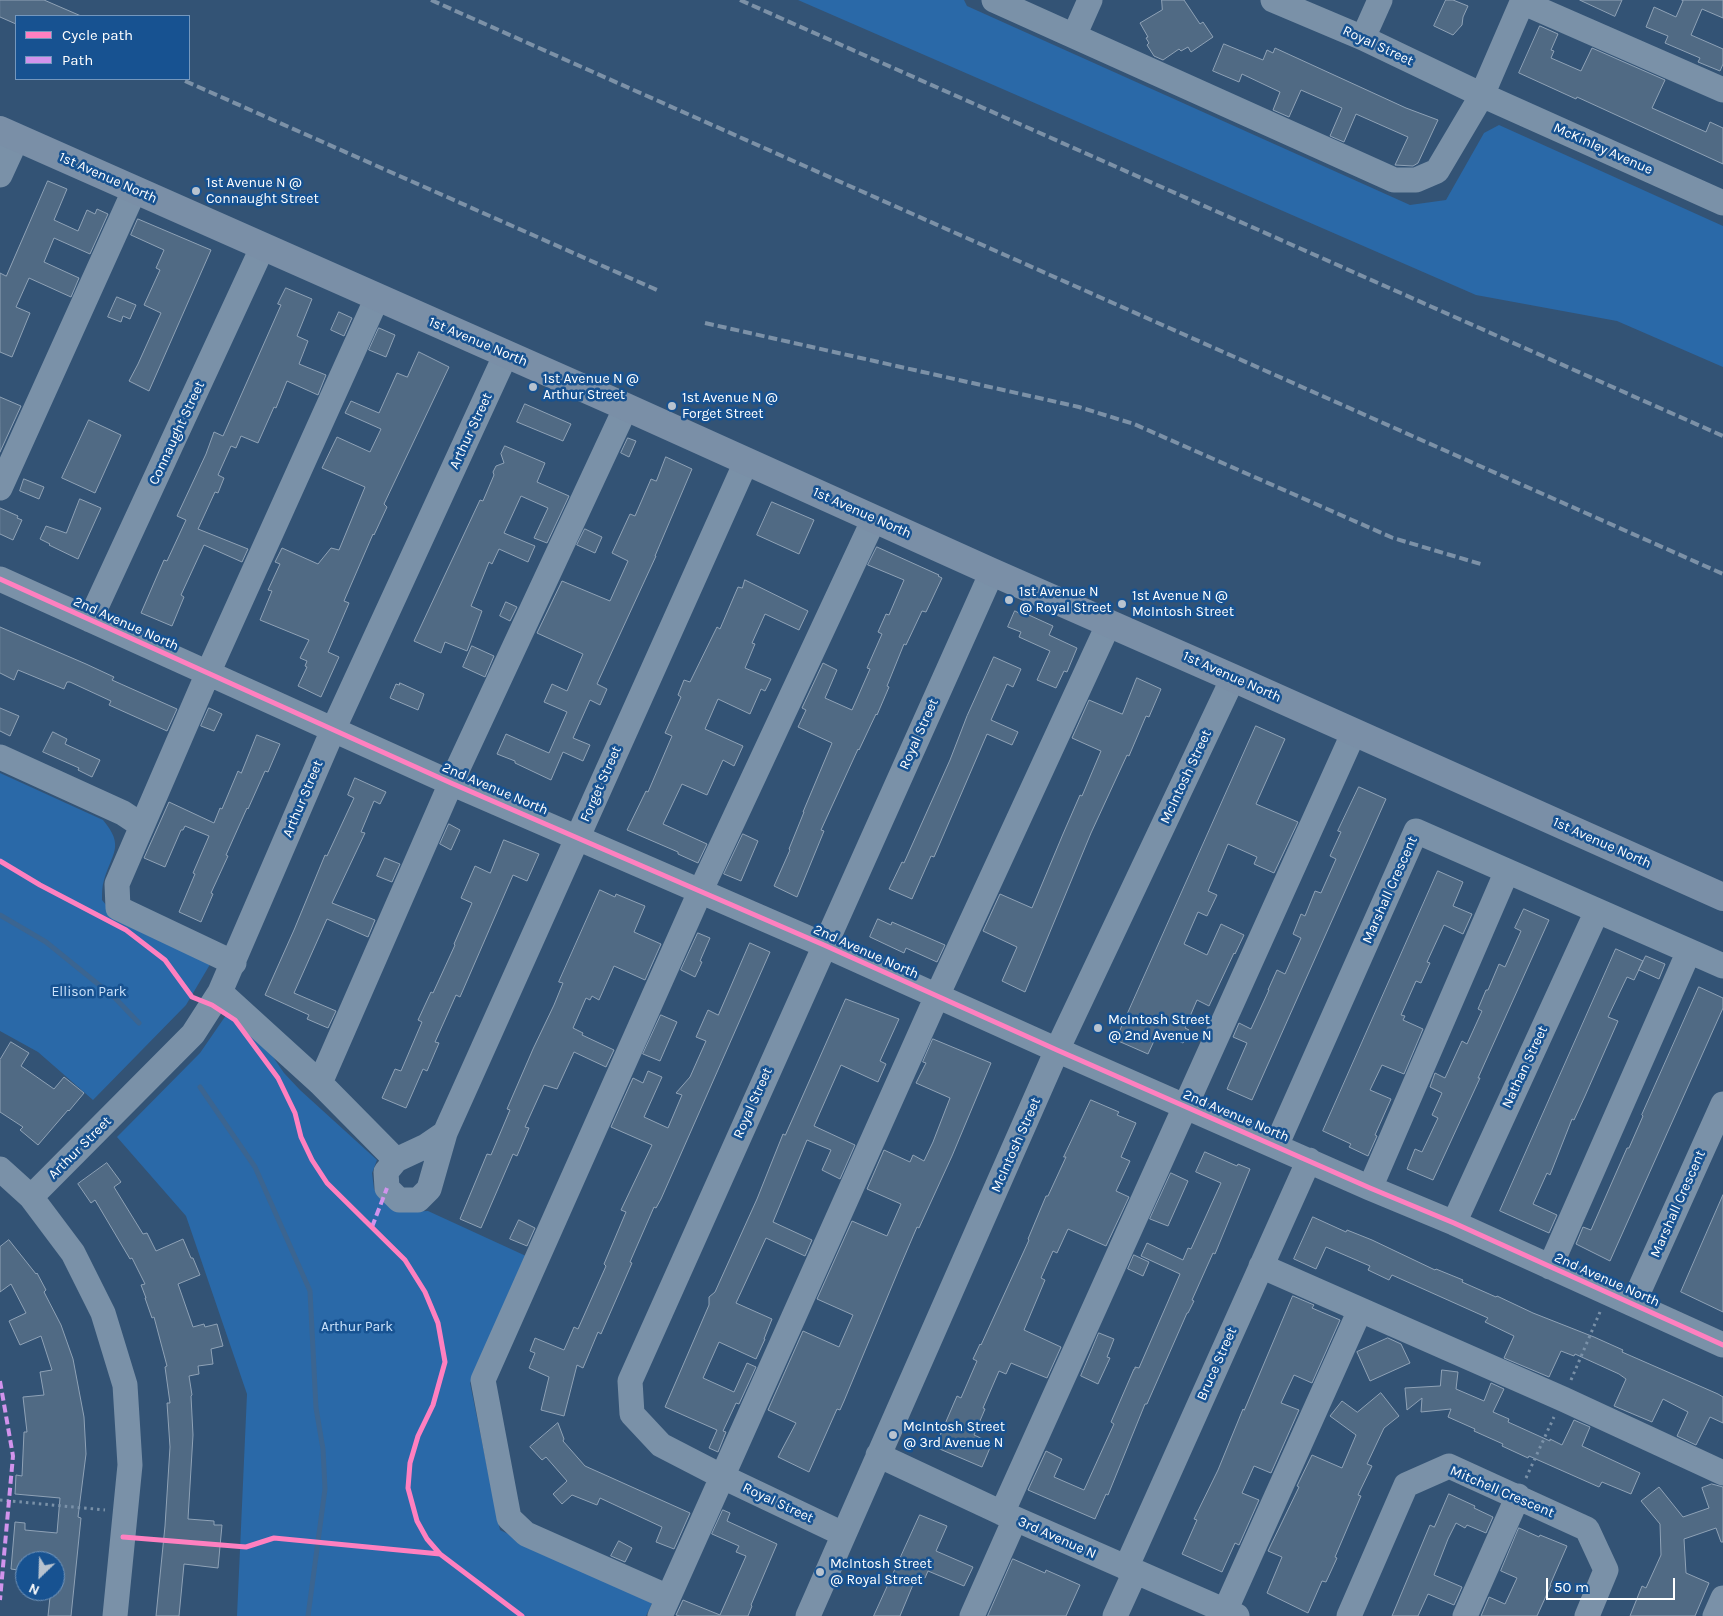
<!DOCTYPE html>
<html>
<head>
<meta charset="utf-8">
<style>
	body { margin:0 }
	#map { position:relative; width:1723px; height:1616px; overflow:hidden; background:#335375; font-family:Karla,sans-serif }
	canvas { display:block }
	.legend { position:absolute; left:15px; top:15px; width:175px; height:65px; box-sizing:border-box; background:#175291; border:1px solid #7497bd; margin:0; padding:6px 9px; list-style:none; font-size:15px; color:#fff }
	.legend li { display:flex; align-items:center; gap:10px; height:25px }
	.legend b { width:25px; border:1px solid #7497bd }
	.north { position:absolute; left:15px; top:1551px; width:50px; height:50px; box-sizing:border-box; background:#175291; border:1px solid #7497bd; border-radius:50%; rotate:204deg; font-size:14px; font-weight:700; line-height:20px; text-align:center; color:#fff }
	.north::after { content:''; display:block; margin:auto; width:18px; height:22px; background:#b8c3cf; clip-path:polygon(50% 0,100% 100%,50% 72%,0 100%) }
	.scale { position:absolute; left:1546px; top:1578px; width:129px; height:22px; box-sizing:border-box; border:2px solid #fff; border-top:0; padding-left:6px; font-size:15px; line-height:18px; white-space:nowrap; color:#fff; -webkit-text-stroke:4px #175291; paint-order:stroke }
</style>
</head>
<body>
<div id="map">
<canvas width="1723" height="1616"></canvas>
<ul class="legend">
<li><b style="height:6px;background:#ff80c0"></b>Cycle path</li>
<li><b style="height:6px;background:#d193ec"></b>Path</li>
</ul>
<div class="north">N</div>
<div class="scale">50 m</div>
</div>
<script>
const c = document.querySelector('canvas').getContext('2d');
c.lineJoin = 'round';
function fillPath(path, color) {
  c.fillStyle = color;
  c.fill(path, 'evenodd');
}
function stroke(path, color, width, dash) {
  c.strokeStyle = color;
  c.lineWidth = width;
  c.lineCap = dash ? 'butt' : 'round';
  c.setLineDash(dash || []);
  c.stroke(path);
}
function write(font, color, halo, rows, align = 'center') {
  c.font = font + ' Karla,sans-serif';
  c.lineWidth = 5;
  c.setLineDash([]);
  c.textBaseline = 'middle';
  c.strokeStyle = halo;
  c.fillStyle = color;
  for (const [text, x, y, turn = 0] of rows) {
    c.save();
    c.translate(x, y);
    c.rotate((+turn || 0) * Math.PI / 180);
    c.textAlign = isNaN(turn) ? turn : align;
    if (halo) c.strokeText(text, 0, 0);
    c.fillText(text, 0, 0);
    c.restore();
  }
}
fillPath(new Path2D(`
	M798 0H964L967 6 1410 205 1446 200 1484 133 1499 125 1723 226V367L1617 321 1476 295Z
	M0 773 103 820C125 846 112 853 104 880 102 886 102 893 102 900L111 911 212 961 186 1005 93 1100 38 1052 0 1031Z
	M231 1008 256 1032 284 1073 300 1090 377 1160 372 1173 374 1189 389 1206 407 1212 428 1211 526 1256 470 1383 500 1530 652 1603 646 1616H237L247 1394 186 1216 117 1137 200 1053Z`), '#2a69a8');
stroke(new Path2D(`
	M0 915 46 942 114 997 139 1023
	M200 1087 255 1167 310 1291 316 1408 323 1449 325 1489 308 1616`), '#3b6591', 5);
const building = new Path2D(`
	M0 0H44L81 16H16V24L0 17Z
	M1162 0H1184L1200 24 1203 22 1213 37 1191 52 1188 47 1181 51 1179 49 1163 60 1154 56 1147 45 1149 43 1146 38 1148 37 1140 23 1162 10Z
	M1446 0H1453L1468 6 1463 17 1462 25 1453 35 1434 26Z
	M1580 0H1622L1615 16Z
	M1682 0H1723V18L1702 9 1691 35 1723 49V64L1720 71 1698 62 1700 58 1665 43 1668 36 1646 27 1654 7 1676 17 1683 1Z
	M1540 26 1558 34 1551 50 1554 51 1551 58 1581 71 1592 48 1665 80 1652 108 1706 132 1710 122 1723 128V164L1577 97 1576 99 1519 73Z
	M1224 44 1263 60 1267 50 1273 53 1275 48 1406 108 1438 120 1418 163 1413 166 1395 165 1408 137 1356 114 1344 142 1330 136 1342 108 1301 90 1289 117 1273 110 1280 92 1242 74 1239 82 1213 71Z
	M48 181 67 189 54 220 78 231 87 210 95 214 97 209 108 214 90 254 54 238 44 262 79 278 71 297 29 278 16 307 30 313 12 357 0 352V273L6 276Z
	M138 219 211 250 149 391 129 381 138 364 161 313 144 305 160 270 156 268 164 250 131 235Z
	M286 288 312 299 297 336 308 341 299 364 326 375 318 395 287 381 276 408 274 407 258 443 241 436 236 448 231 446 218 475 224 478 218 493 215 492 198 529 248 549 242 562 204 545 181 595 184 597 172 626 141 613 157 576 164 560 167 561 186 520 177 516 206 454 214 432 223 436 281 305 278 304Z
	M117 297 136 305 130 319 123 316 121 322 108 317Z
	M339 312 352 318 344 336 331 330Z
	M379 328 395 335 386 357 369 350Z
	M419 352 449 367 384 504 387 507 374 535 373 534 344 601 349 603 328 652 339 657 321 697 298 686 307 667 305 666 307 661 300 658 309 640 260 620 272 591 268 590 280 564 275 562 282 548 318 564 331 548 339 550 365 487 322 468 337 437 370 452 381 429 345 413 351 401 379 413 397 373 407 377Z
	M0 397 21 406 0 452Z
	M525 404 571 424 563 441 517 422Z
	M89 420 121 435 95 493 62 478Z
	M628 438 636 441 629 457 621 453Z
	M505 446 545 463 537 482 569 496 547 543 534 538 548 508 521 496 504 533 535 546 528 562 499 549 492 564 489 562 471 606 482 611 467 651 445 642 441 653 414 641 480 500 483 501 494 475 493 472 496 466 504 463 501 454Z
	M666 457 692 469 655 556H656L597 684 607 689 600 705 590 700 573 738 590 745 583 761 563 752 551 780 515 763V761L497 754 506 734 549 753 567 712 544 702 552 684 567 691 583 654 537 633 562 581 610 601 628 561 612 553 630 514 635 516 651 479 656 481Z
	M24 479 44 487 39 499 20 491Z
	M80 499 101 508 78 559 49 545 50 544 40 539 46 526 66 533Z
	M772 502 814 520 799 554 757 535Z
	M0 508 18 516 17 518 22 520 13 540 0 534Z
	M585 529 602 537 595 553 577 545Z
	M877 547 939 575 938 576 942 578 926 612 922 611 906 645 904 644 887 686 889 687 877 715 876 714 859 750 858 749 821 830 824 831 797 897 774 886 790 850 789 849 804 812H803L832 743 798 727 806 710 802 708 823 663 837 670 825 698 852 710 870 669 867 668 882 634 878 632 886 614 889 615 904 580 868 565Z
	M745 580 808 611 799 630 765 614 752 643 755 644 745 668 771 679 765 691 761 689 750 714 718 699 705 729 743 746 734 766 723 760 707 795 682 784 663 824 707 844 698 863 678 854V852L627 830 646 791 648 792 672 736 665 733 681 697 678 695 684 680 690 682 717 627 720 629 738 587 742 588Z
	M506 602 517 607 510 621 500 616Z
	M1015 611 1019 613 1020 611 1053 626 1049 635 1077 648 1067 672 1064 671 1056 688 1037 680 1050 651 1019 637 1021 632 1008 627Z
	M0 627 86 664 114 677 112 680 177 709 167 731 109 705 111 701 70 682H67L64 689 18 670 14 680 0 673Z
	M472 646 494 656 485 677 463 667Z
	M994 657 1021 669 1013 687 1007 684 991 720 1018 732 1012 745 987 734 934 857 931 856 912 899 889 889 902 862 904 863 950 760 967 716Z
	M1137 678 1161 689 1149 717 1146 716 1129 756 1127 755 1091 833 1025 992 1002 981 1017 947 983 931 1000 894 1032 908 1063 834 1080 795 1082 796 1101 751 1072 738 1089 700 1122 714Z
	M400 683 424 694 418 710 390 698 396 684 399 685Z
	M0 708 19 716 10 736 0 731Z
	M209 708 222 714 214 731 201 726Z
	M1256 726 1285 739 1256 804 1298 822 1274 873 1254 864 1257 857 1228 844 1208 891 1217 895 1207 916 1198 912 1184 944 1207 955 1221 924 1244 935 1235 954 1234 953 1209 1006 1197 1000 1185 1028 1189 1030 1183 1043 1158 1032 1148 1054 1116 1040Z
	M53 732 67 739 65 744 100 760 92 777 78 770 79 768 43 752Z
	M257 735 280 744 268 772 265 771 248 809 247 808 226 855 228 856 211 893 213 894 201 922 179 912 195 874 193 873 209 836 185 826 183 830H181L165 867 144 858 169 802 214 823 220 808 222 809 238 771 241 773Z
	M355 778 386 792 380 804 374 801 361 832 365 833 332 903 375 920 368 937 327 919 294 993 336 1011 328 1028 307 1019 309 1015 265 995 294 930 325 855 327 856 354 798 348 795Z
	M1359 787 1386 799 1252 1100 1227 1089 1247 1043 1233 1037 1239 1023 1251 1029 1269 990H1268L1277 970 1285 974 1301 938 1293 934 1301 914 1305 916 1315 891 1321 893 1336 859 1330 856 1341 832 1338 831Z
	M449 824 460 830 451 850 440 844Z
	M743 834 758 841 741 881 724 874Z
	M504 840 539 854 527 881 513 875 460 997 456 995 435 1042 439 1043 427 1071 423 1069 406 1108 382 1098 395 1069 401 1071 422 1022 418 1020 431 992 433 993 455 945 454 944 472 903 461 898 475 866 490 873Z
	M385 858 400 864 392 882 377 876Z
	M1438 871 1463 882 1453 906 1472 914 1463 934 1444 925 1427 962 1430 963 1421 983 1416 981 1401 1015 1405 1016 1403 1020 1423 1029 1404 1074 1382 1065 1370 1090 1391 1099 1375 1135 1377 1136 1368 1156 1349 1147 1351 1144 1323 1131Z
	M600 890 615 897 616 894 645 906 634 932 661 944 645 980 614 966 599 1000 592 996 590 1000 586 998 573 1028 583 1033 582 1035 614 1050 606 1067 574 1052 557 1089 544 1085 525 1127 529 1128 517 1156 513 1154 481 1228 460 1219 487 1154 491 1155 510 1110 507 1109 533 1049 554 1005 563 983 559 982Z
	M1524 909 1549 920 1478 1078H1480L1433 1180 1407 1169 1415 1149 1422 1152 1438 1118 1432 1115 1442 1093 1430 1087 1435 1073 1445 1078 1462 1041 1467 1044 1482 1011 1478 1009 1486 990H1488L1499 964 1505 967 1521 931 1515 928Z
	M878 919 891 925 892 922 945 945 937 962 906 948 904 953 870 937Z
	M698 933 710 938 700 961 702 962 695 977 681 970Z
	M750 943 770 952 661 1199 656 1208 654 1207 630 1262 632 1263 601 1334 598 1332 583 1368 577 1365 564 1416 541 1410 549 1377 529 1368 535 1353 530 1351 535 1338 564 1350 574 1327 578 1329 606 1266 604 1264 626 1212 621 1210 652 1145 611 1127 633 1078 643 1083 648 1071 662 1077 644 1117 668 1128 682 1095 676 1093 690 1077 706 1041 696 1037 708 1010 718 1015Z
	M1616 949 1643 961 1634 980 1627 977 1608 1017 1618 1021 1585 1096 1574 1120 1572 1119 1550 1175 1547 1173 1533 1204 1557 1215 1549 1233 1500 1211Z
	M1646 956 1665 964 1659 979 1639 970Z
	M1699 987 1723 998V1008L1610 1261 1576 1244 1583 1227 1591 1230 1627 1148H1629L1643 1116 1642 1115Z
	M846 999 899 1019 880 1061 886 1064 878 1082 841 1065 814 1126 855 1145 840 1179 822 1170 831 1150 807 1140 773 1222 812 1240 805 1256 766 1238 736 1303 772 1319 764 1339H765L756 1359 719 1342 703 1378 734 1392 747 1363 756 1367 739 1404 736 1403 723 1431 726 1432 718 1452 709 1448 717 1430 665 1407 709 1305V1297L715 1292 757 1199 783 1134 785 1135Z
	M661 1015 677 1022 660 1061 643 1054Z
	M933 1039 991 1063 952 1156 919 1228 917 1227 899 1269 844 1401 840 1410 837 1409 809 1472 778 1457 796 1423 768 1410 803 1331 839 1347 853 1315 817 1299 852 1221 887 1236 901 1204 867 1189 884 1150 910 1162 913 1155 924 1161 933 1142 950 1098 916 1083 926 1063 923 1062Z
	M11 1042 29 1053 21 1066 54 1089 64 1077 84 1093 69 1111 68 1110 38 1145 20 1130 23 1127 0 1112V1060Z
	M1091 1100 1119 1112 1117 1115 1136 1123 1121 1157 1130 1161 1116 1191 1129 1197 1106 1246 1068 1229 1057 1253 1053 1251 1041 1278 1045 1280 1024 1330 1061 1347 1047 1378 1011 1363 1006 1374 999 1371 983 1408 985 1409 974 1435 992 1443 982 1467 935 1447 957 1396 961 1398 977 1361 973 1359 980 1344 981 1345 1029 1240 1028 1239 1046 1196H1048L1066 1157H1064Z
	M1205 1152 1237 1166 1238 1164 1250 1169 1215 1254 1213 1253 1192 1300 1194 1301 1188 1313H1187L1147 1404H1145L1108 1495 1106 1494 1095 1519 1028 1490 1046 1451 1062 1459 1054 1477 1084 1490 1114 1424 1111 1422 1134 1369H1135V1367L1139 1368 1180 1274 1141 1256 1147 1243 1183 1260 1188 1248 1191 1249 1221 1183 1196 1172Z
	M107 1163 121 1182 114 1187 143 1234 147 1233 156 1251 183 1239 191 1258H193L200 1275 178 1284 193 1327 204 1324 205 1327 217 1324 223 1346 211 1349 213 1364 198 1366 199 1374 189 1376 192 1395 191 1396 193 1435 188 1519 214 1521V1525H222L218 1568 184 1564 179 1616H156L165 1526 170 1447 167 1403H170L165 1367 167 1366 154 1317 152 1318 145 1298H146L141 1285 145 1284 132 1258 130 1259 95 1200 91 1203 78 1184Z
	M1171 1173 1188 1181 1168 1226 1150 1219Z
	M1723 1195V1312L1681 1292Z
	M1313 1217 1346 1232 1347 1230 1372 1240 1435 1270 1436 1269 1463 1280 1462 1282 1496 1297 1497 1296 1533 1313 1594 1337 1623 1350 1622 1352 1718 1394 1723 1397V1423L1710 1417 1696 1445 1677 1436 1688 1412 1663 1399 1652 1422 1614 1406 1626 1379 1619 1374 1575 1354 1574 1356 1561 1351 1549 1377 1504 1358 1514 1336 1485 1322 1488 1318 1392 1275 1389 1280 1368 1270 1370 1266 1326 1247 1316 1269 1294 1259Z
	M519 1220 535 1228 527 1246 510 1239Z
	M9 1240 36 1274 37 1273 46 1290 44 1292 61 1325 73 1359 84 1417 86 1454 78 1517 81 1518 71 1616H48L50 1597H51V1591H55V1561H25V1571L11 1569 15 1522 25 1523V1530L57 1533 60 1498 15 1494 16 1475 22 1476 24 1432H27L23 1397 44 1395 40 1372 52 1370 41 1336 20 1345 9 1321 26 1313 11 1284 0 1292V1247Z
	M1134 1255 1149 1262 1143 1276 1128 1269Z
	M1293 1296 1314 1305 1312 1308 1340 1320 1312 1383 1294 1375 1281 1403 1299 1410 1271 1473 1254 1466 1242 1493 1259 1500 1239 1545 1235 1543 1222 1572 1182 1554 1197 1520 1194 1519 1218 1470 1243 1409 1244 1410Z
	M1099 1333 1114 1339 1107 1357 1110 1358 1098 1384 1081 1376Z
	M1388 1338 1401 1344 1410 1363 1370 1381 1357 1352Z
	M1442 1370 1458 1372 1456 1389 1484 1401 1491 1383 1504 1389 1493 1412 1509 1419 1508 1422 1550 1441V1439L1562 1445 1574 1420 1590 1427 1582 1446 1640 1473 1631 1494 1602 1482 1599 1487 1529 1456 1528 1458 1502 1446 1503 1444 1474 1431 1475 1429 1448 1417 1451 1409 1421 1412 1422 1398 1407 1410 1405 1388 1440 1386Z
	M1381 1393 1399 1416 1384 1428 1367 1464 1372 1466 1358 1495 1361 1496 1335 1557 1337 1558 1326 1582 1322 1581 1308 1613 1267 1593 1282 1557 1268 1551 1299 1487 1297 1486 1312 1455 1342 1468 1356 1435 1330 1416 1342 1401 1357 1412Z
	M558 1423 564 1439 563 1441 585 1466 690 1513 674 1549 656 1542 662 1527 600 1498 597 1505 572 1495 562 1504 553 1494 567 1481 546 1457 542 1460 530 1447Z
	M1712 1484 1723 1487V1542H1721L1716 1528 1684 1539 1686 1573 1709 1583 1695 1616H1630L1642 1586 1646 1588 1661 1555 1660 1524 1641 1501 1659 1487 1683 1517 1709 1508 1702 1488Z
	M1449 1494 1475 1506 1474 1508 1493 1517 1486 1533 1467 1525 1465 1528 1456 1523 1448 1539 1434 1575 1462 1587 1454 1605 1428 1594 1418 1616H1392L1430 1525 1434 1527Z
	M723 1510 730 1513 727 1521 777 1544 751 1605 752 1606 748 1616H680L676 1615 683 1600 720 1615 746 1556 736 1552 739 1546 712 1534Z
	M920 1515 947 1526 936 1551 973 1567 964 1586 928 1571 925 1578 917 1575 900 1616H874Z
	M1519 1528 1539 1537 1540 1535 1567 1546 1550 1585H1551L1537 1616H1481L1489 1597 1505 1604 1517 1578 1501 1571Z
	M619 1541 632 1548 625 1562 611 1556Z
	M1013 1559 1045 1573 1046 1570 1080 1585 1066 1616H988Z`);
fillPath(building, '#506a84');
stroke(building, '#8fa2b6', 1);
stroke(new Path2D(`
	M1571 1380 1600 1312
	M1526 1478 1554 1417
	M0 1500 105 1510`), '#7a91a8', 3, [2.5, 4]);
stroke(new Path2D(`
	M994 0 1394 180H1416L1437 171 1482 95 1523 0
	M1273 0 1363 38 1482 95 1723 203
	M1522 2 1723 90
	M1074 36 1090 0
	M1363 38 1380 0
	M0 175 17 138
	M0 488 135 189
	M0 579 451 783 824 945 1057 1050 1370 1188 1454 1223 1723 1345
	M90 620 263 246
	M0 757 123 813 141 825
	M234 963 118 908 117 884 208 673 377 298
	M220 992 320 1083 396 1160
	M320 1083 451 783 626 407
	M445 1133 429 1189 418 1200H399L387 1188 386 1172 396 1160 426 1146 445 1133 746 462
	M1276 1146 1416 831 1723 966
	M0 1169 31 1197 73 1253 103 1313 125 1385 130 1465 115 1616
	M1370 1188 1507 871
	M31 1197 193 1034 220 992 333 730 506 354
	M1454 1223 1597 911
	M1261 1266 1563 1399 1723 1473
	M1550 1267 1689 951
	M1633 1304 1723 1104
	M878 1455 1002 1513 1237 1616
	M1002 1513 1354 732
	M843 1534 721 1476 661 1445 632 1414 630 1381 992 572
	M1126 1568 1309 1160
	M668 1597 526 1534 509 1518 483 1380 700 892 874 519
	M1225 1611 1360 1310
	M660 1616 937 996 1109 623
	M808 1616 1057 1050 1233 678
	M972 1616 1015 1519
	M1115 1616 1135 1572
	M1349 1616 1406 1485 1449 1466 1587 1529 1606 1570 1587 1616
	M1465 1616 1518 1496
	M1715 1616 1723 1598`), '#7a91a8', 25);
stroke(new Path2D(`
	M0 130 626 407 992 572 1233 678 1723 897`), '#7a8fa7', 28);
stroke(new Path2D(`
	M431 0 1723 574
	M740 0 1723 436
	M185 81 657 290
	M705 323 1079 407 1134 424 1393 538 1484 565`), '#7c91a7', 4, [9, 4]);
stroke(new Path2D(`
	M372 1227 387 1188
	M0 1381 13 1456 0 1600`), '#d193ec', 4, [8, 4]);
stroke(new Path2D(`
	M0 579 451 783 824 945 1057 1050 1370 1188 1454 1223 1723 1345
	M0 861 40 885 126 930 165 960 192 997 212 1005 235 1020 278 1078 295 1113 301 1137 312 1160 327 1183 405 1260 425 1292 438 1323 445 1362 433 1405 418 1436 410 1463 408 1488 417 1521 427 1539 440 1554 522 1616
	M123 1537 246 1547 274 1538 440 1554`), '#ff80c0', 5);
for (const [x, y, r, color] of [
	[196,191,5,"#b8c3cf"],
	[533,387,5,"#b8c3cf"],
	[672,406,5,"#b8c3cf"],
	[1009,600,5,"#b8c3cf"],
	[1122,604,5,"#b8c3cf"],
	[1098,1028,5,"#b8c3cf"],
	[893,1435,5,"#b8c3cf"],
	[820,1572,5,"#b8c3cf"]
]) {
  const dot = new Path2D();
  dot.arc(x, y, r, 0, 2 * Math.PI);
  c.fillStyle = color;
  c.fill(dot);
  stroke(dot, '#175291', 2);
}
write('14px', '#fff', '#175291', [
	["Royal Street",1378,46,25],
	["McKinley Avenue",1603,149,24],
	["1st Avenue North",108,178,24],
	["1st Avenue North",478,342,23],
	["Arthur Street",471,431,-65],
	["Connaught Street",177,433,-65],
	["1st Avenue North",862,513,24],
	["2nd Avenue North",126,624,24],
	["1st Avenue North",1232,677,24],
	["Royal Street",919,734,-66],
	["McIntosh Street",1186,777,-65],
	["Forget Street",601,784,-66],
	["2nd Avenue North",495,789,23],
	["Arthur Street",303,799,-67],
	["1st Avenue North",1602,843,24],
	["Marshall Crescent",1390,890,-66],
	["2nd Avenue North",866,952,24],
	["Nathan Street",1525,1067,-65],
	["Royal Street",753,1103,-66],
	["2nd Avenue North",1236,1116,23],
	["McIntosh Street",1016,1145,-66],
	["Arthur Street",80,1148,-45],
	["Marshall Crescent",1678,1204,-66],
	["2nd Avenue North",1607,1280,24],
	["Bruce Street",1217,1364,-66],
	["Mitchell Crescent",1502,1492,23],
	["Royal Street",778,1503,25],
	["3rd Avenue N",1057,1538,24]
]);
write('14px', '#fff', '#175291', [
	["1st Avenue N @",206,183],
	["Connaught Street",206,199],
	["1st Avenue N @",543,379],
	["Arthur Street",543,395],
	["1st Avenue N @",682,398],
	["Forget Street",682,414],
	["1st Avenue N",1019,592],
	["@ Royal Street",1019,608],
	["1st Avenue N @",1132,596],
	["McIntosh Street",1132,612],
	["McIntosh Street",1108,1020],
	["@ 2nd Avenue N",1108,1036],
	["McIntosh Street",903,1427],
	["@ 3rd Avenue N",903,1443],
	["McIntosh Street",830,1564],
	["@ Royal Street",830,1580]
], 'left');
write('14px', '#cce3fb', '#175291', [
	["Ellison Park",89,992],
	["Arthur Park",357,1327]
]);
</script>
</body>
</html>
